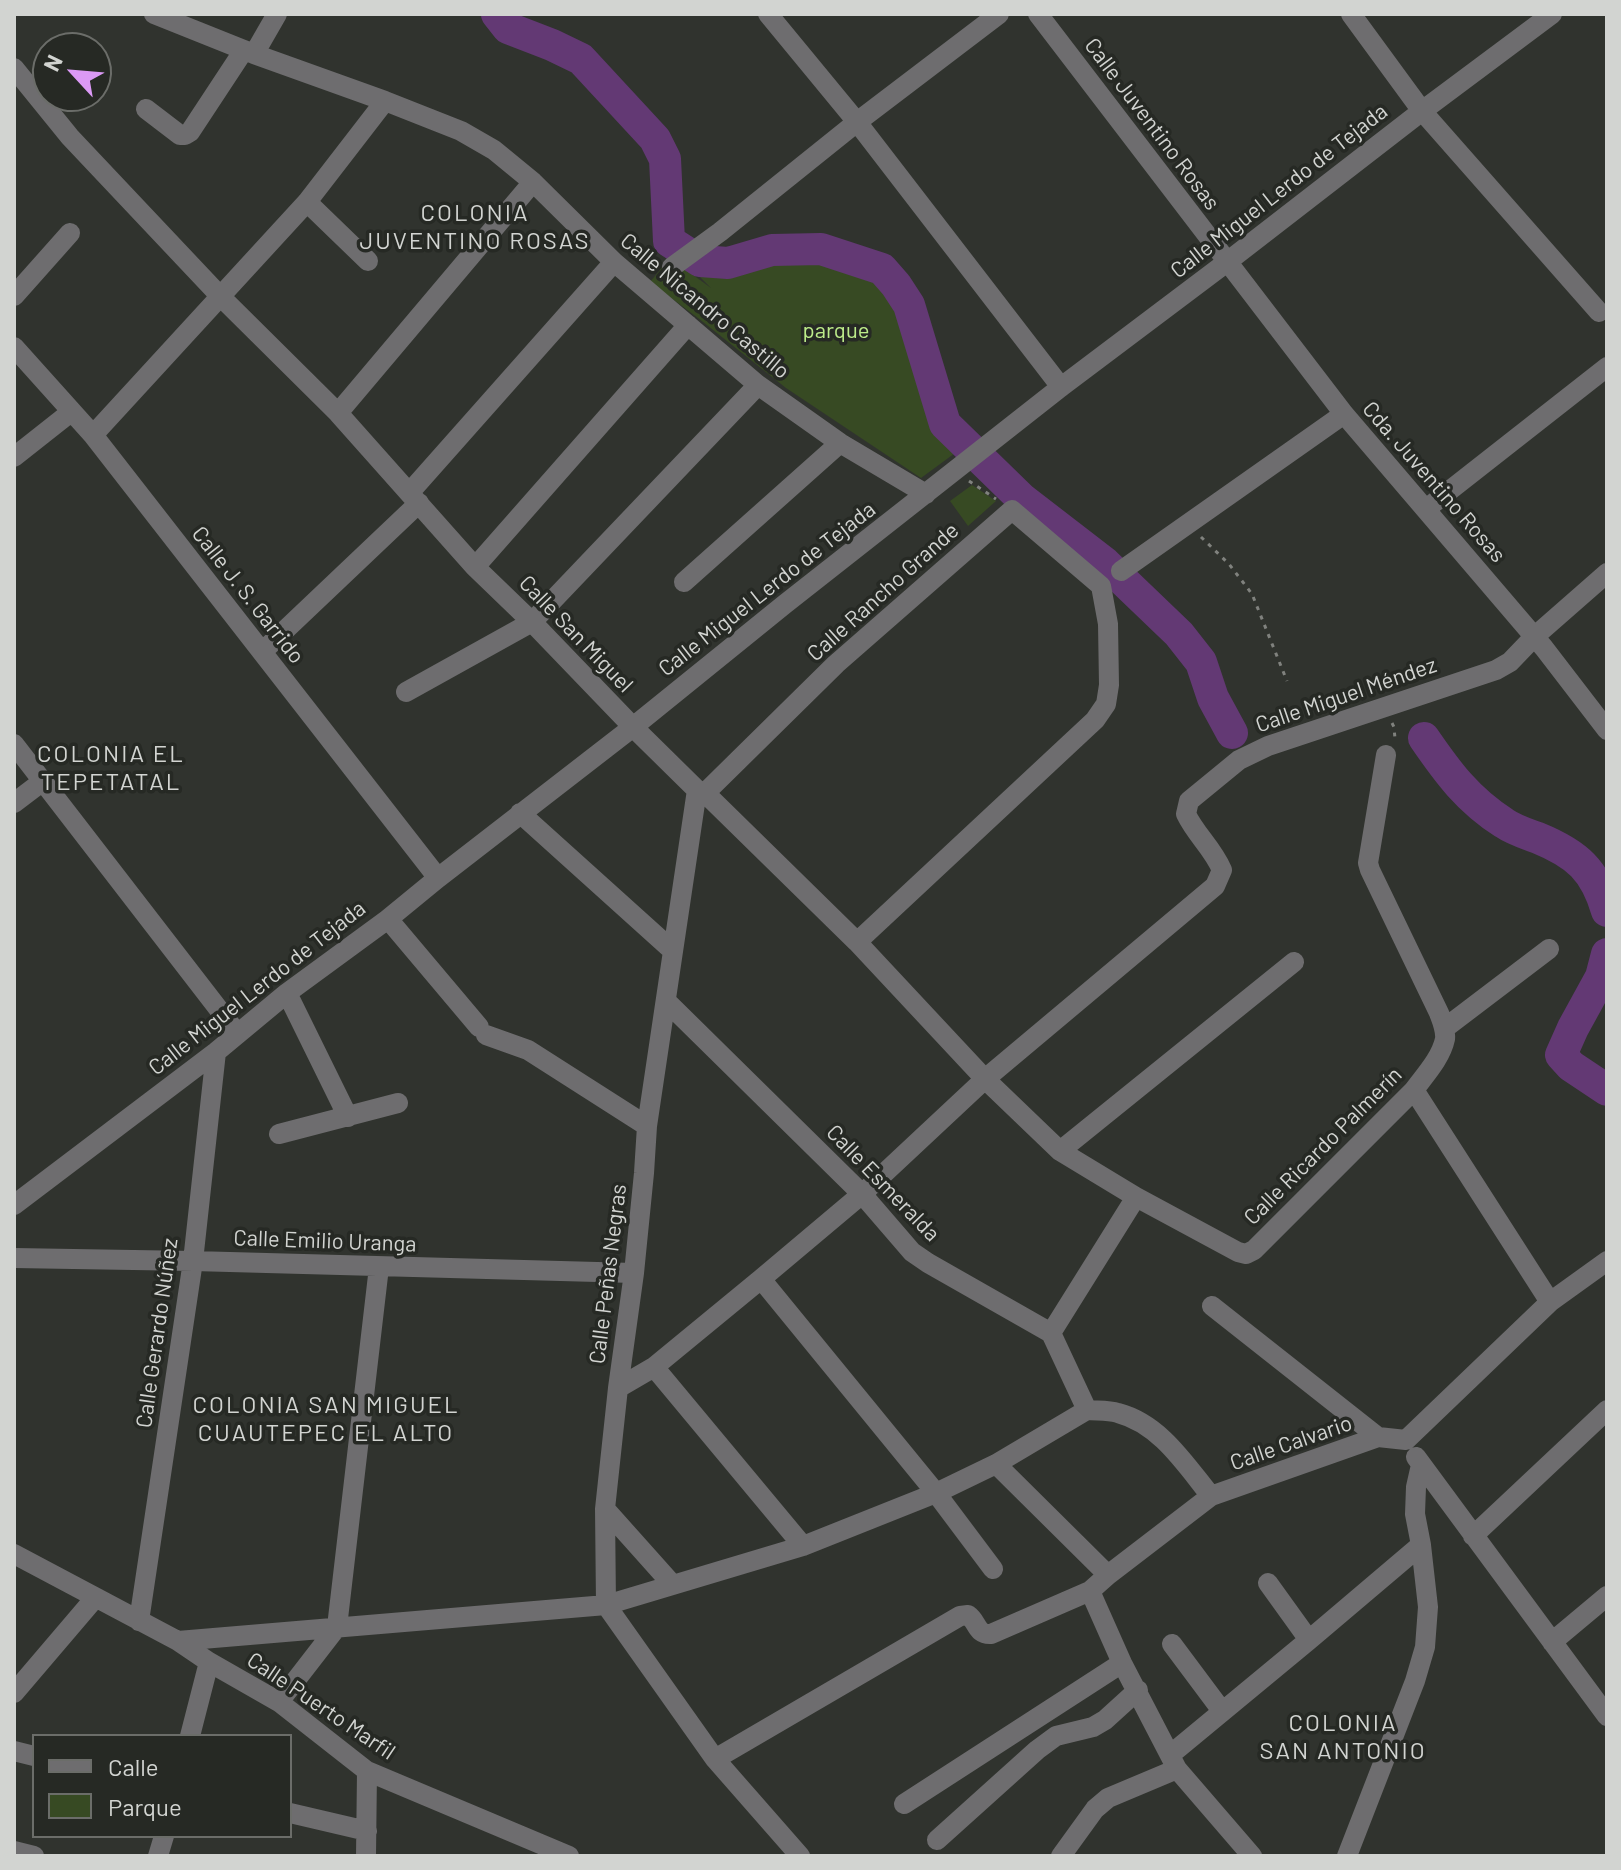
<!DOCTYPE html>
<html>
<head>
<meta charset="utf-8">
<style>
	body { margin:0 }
	#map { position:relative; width:1621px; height:1870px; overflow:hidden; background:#30332e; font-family:Barlow,sans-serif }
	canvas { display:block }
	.frame { position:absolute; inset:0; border:16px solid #d2d4d1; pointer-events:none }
	.legend { position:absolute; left:32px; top:1734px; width:260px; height:104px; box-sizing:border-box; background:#262924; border:2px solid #6b6d69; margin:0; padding:10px 14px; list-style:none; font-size:24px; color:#d2d4d1 }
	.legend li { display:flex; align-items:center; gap:16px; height:40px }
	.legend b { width:40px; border:2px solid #6b6d69 }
	.north { position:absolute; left:32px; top:32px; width:80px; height:80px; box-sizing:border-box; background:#262924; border:2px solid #6b6d69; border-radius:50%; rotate:296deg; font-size:22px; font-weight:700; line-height:32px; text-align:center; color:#d2d4d1 }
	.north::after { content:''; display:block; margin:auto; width:28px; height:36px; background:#db99f5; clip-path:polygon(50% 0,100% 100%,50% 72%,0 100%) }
</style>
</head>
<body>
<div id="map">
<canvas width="1621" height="1870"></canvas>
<div class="frame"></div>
<ul class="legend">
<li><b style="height:10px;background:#6e6d6f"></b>Calle</li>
<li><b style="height:22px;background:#374a23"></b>Parque</li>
</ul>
<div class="north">N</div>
</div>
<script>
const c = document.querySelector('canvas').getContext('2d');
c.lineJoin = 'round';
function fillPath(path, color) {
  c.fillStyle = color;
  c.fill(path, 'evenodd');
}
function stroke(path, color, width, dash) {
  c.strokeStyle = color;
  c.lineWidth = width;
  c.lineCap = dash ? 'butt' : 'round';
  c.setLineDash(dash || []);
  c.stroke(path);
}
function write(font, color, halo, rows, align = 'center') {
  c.font = font + ' Barlow,sans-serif';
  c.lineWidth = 7;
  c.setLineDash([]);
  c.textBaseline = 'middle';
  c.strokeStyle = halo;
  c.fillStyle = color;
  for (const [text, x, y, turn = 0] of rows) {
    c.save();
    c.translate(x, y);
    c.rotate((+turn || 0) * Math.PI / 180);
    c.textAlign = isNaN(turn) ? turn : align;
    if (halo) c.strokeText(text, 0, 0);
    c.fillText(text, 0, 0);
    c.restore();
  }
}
fillPath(new Path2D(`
	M821 249 882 269 896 285 909 305 945 424 966 445 921 478 786 388 698 318 650 282 670 258 711 288 692 269 700 261 728 263 772 250Z
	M972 485 996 501 968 526 950 501Z`), '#374a23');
stroke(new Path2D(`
	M497 14 508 28 552 45 581 59 655 139 665 159 669 241 700 261 728 263 772 250 821 249 882 269 896 285 909 305 945 424 1022 499 1105 563 1179 634 1201 662 1213 698 1232 733
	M1424 738C1448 773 1468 800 1504 823 1514 830 1527 834 1538 838 1577 854 1595 870 1607 911
	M1607 954 1601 977 1573 1028 1561 1055 1571 1066 1607 1090`), '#633974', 32);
stroke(new Path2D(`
	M969 481 996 499
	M1201 537 1229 564 1252 594 1287 681
	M1392 723 1394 727 1395 739`), '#80827e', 3, [4, 6]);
stroke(new Path2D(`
	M154 14 254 54 385 101 461 131 494 150 533 182 614 262 758 385 840 443 926 494
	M768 14 857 122 1061 387
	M1038 14 1344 414 1544 648 1607 730
	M1351 14 1422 111 1599 312
	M254 54 277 14
	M14 68 70 137 221 297 338 413 475 567 532 622 633 727 697 790 705 793 857 942 985 1079 1060 1151 1136 1197 1238 1252 1246 1254 1254 1250 1414 1090C1425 1075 1441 1058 1445 1039 1446 1030 1442 1021 1439 1013L1370 870 1368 863 1386 755
	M146 109 180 135H185L190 132 244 50
	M307 202 368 261
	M672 267 720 232 857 122 999 14
	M14 296 70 233
	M14 347 93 435 438 878
	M338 413 533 182
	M93 435 307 202 385 101
	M14 457 71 412
	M410 492 614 262
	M1426 509 1607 367
	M475 567 688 325
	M1121 571 1344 414
	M684 582 840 443
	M262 652 419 503
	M406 692 532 622 758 385
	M14 744 237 1033
	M705 793 836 664 1012 510 1101 586 1108 624 1109 685 1106 704 1095 720 857 942
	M14 803 43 781
	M520 813 672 950
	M388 919 479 1027
	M287 993 348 1117
	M666 1001 862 1194 912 1252 928 1263 1051 1333 1087 1410C1097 1411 1108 1410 1118 1413 1160 1424 1185 1464 1211 1496
	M1445 1028 1549 949
	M486 1035 528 1050 647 1126
	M1414 1090 1550 1302
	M279 1134 398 1103
	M1060 1151 1294 962
	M14 1205 216 1052 287 993 388 919 438 878 633 727 785 604 1061 387 1227 262 1422 111 1552 14
	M14 1258 193 1261 634 1273
	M761 1279 936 1493 993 1569
	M1212 1306 1378 1437
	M1051 1333 1136 1197
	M654 1367 803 1546
	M618 1388 654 1367 761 1279 862 1194 985 1079 1215 886 1222 870C1212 847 1196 835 1186 814L1189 801 1239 760 1268 746 1496 670 1510 662 1534 637 1607 573
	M1416 1457 1607 1716
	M996 1464 1108 1575
	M605 1509 672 1584
	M1473 1536 1607 1410
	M14 1554 178 1641 209 1662 279 1702 367 1771 569 1856
	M1268 1583 1309 1640
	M606 1605 605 1509 618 1388 634 1273 644 1173 647 1126 697 790
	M606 1605 715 1759 800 1856
	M139 1621 193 1261 216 1052
	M178 1641 606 1605 803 1546 936 1493 996 1464 1087 1410
	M1552 1642 1607 1596
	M1172 1644 1222 1711
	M14 1693 95 1598
	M279 1702 337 1627 379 1267
	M190 1736 209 1662
	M14 1751 34 1756
	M1170 1755 1309 1640 1421 1545
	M715 1759 960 1616 968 1615C978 1622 976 1635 991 1634L1090 1591
	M904 1804 1122 1663
	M290 1813 367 1831
	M937 1840 1037 1750 1056 1736 1093 1727 1105 1720 1138 1690
	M14 1851 34 1856
	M158 1856 164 1836
	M366 1856 367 1771
	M1061 1856 1095 1809 1108 1798 1177 1769
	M1252 1856 1177 1769 1122 1663 1090 1591 1108 1575 1211 1496 1378 1437 1406 1440 1550 1302 1607 1261
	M1347 1856 1415 1681 1425 1647 1428 1607 1421 1545 1415 1514 1416 1487 1421 1465`), '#6e6d6f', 20);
write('22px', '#d2d4d1', '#262924', [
	["Calle Juventino Rosas",1152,124,53],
	["Calle Miguel Lerdo de Tejada",1279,191,-38],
	["Calle Nicandro Castillo",705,306,40],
	["Cda. Juventino Rosas",1434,482,49],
	["Calle Miguel Lerdo de Tejada",767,589,-38],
	["Calle Rancho Grande",883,592,-42],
	["Calle J. S. Garrido",248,595,52],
	["Calle San Miguel",576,634,46],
	["Calle Miguel Méndez",1346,695,-19],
	["Calle Miguel Lerdo de Tejada",257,988,-38],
	["Calle Ricardo Palmerín",1323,1146,-45],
	["Calle Esmeralda",883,1183,46],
	["Calle Emilio Uranga",325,1241,2],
	["Calle Peñas Negras",608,1274,-83],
	["Calle Gerardo Núñez",157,1333,-82],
	["Calle Calvario",1291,1443,-19],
	["Calle Puerto Marfil",321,1706,34]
]);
write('22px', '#bdec8a', '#262924', [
	["parque",836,331]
]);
c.letterSpacing = '2px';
write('24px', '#d2d4d1', '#262924', [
	["COLONIA",475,213],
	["JUVENTINO ROSAS",475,241],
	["COLONIA EL",111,754],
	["TEPETATAL",111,782],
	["COLONIA SAN MIGUEL",326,1405],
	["CUAUTEPEC EL ALTO",326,1433],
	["COLONIA",1343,1723],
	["SAN ANTONIO",1343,1751]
]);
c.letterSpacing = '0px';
</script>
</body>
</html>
